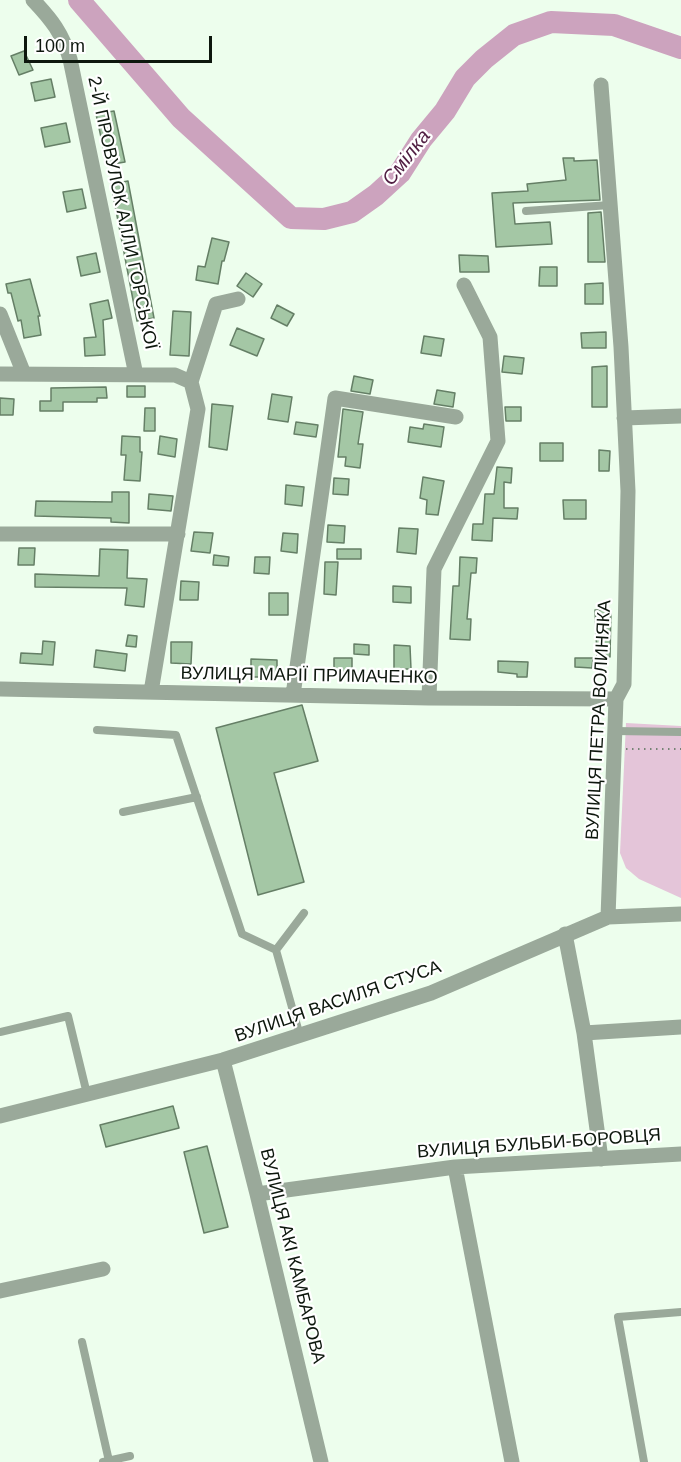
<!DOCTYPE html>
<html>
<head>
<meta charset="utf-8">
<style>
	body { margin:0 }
	#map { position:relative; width:681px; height:1462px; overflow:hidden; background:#edfeed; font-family:Helvetica,sans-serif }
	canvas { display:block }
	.scale { position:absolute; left:24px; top:36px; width:188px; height:27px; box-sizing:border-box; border:3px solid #0d170d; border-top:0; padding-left:8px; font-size:18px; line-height:21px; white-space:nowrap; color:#0d170d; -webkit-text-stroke:4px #fff; paint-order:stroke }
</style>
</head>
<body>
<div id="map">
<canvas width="681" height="1462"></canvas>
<div class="scale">100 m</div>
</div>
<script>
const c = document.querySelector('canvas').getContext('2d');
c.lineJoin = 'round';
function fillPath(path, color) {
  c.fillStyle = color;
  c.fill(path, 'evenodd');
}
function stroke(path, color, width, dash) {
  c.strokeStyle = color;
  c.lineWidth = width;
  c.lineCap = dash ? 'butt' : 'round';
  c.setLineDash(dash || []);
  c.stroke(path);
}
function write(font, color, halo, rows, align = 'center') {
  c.font = font + ' Helvetica,sans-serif';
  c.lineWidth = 4.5;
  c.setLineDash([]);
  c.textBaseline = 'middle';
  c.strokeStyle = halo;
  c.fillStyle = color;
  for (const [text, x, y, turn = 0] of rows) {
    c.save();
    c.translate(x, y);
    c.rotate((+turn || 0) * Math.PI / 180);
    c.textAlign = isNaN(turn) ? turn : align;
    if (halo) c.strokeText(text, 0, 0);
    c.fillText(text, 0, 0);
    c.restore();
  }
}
fillPath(new Path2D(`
	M626 723 681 726V898L639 879 626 868 620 853Z`), '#e4c5d9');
stroke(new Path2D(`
	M79 0 181 118 291 218 324 219 352 212 376 195 400 173 421 140 445 111 465 78 484 59 514 35 551 22 614 25 681 48`), '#cca3be', 22);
const building = new Path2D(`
	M24 51 33 70 19 75 11 56Z
	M51 79 55 97 35 101 31 83Z
	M114 111 125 162 107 165 96 114Z
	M66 123 70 142 45 147 41 128Z
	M563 158H574V161L597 160 600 200 513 203 515 224 550 222 552 244 496 247 492 193 528 191 527 184 566 180Z
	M128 181 154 318 137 321 111 184Z
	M82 189 86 208 67 212 63 192Z
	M601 212 605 262H588V213Z
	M212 238 229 242 224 261H222L218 284 196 280 198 266 205 267Z
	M96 253 100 272 81 276 77 257Z
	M459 255 488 256 489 272H460Z
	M540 267H557V286H539Z
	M246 273 262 284 253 297 237 286Z
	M30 279 40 316H38L41 335 24 338 21 320 18 321 11 293H8L6 284Z
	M603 283V304H585V284Z
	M108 300 112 318 103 320 105 355 85 356 84 338 96 337 90 304Z
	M277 305 294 314 287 326 271 318Z
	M173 311 191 312 189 356 170 355Z
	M237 328 264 339 257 356 230 345Z
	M606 332V348H582L581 333Z
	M424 336 444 339 441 356 421 353Z
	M504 356 524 358 522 374 502 372Z
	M607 366V407H592V367Z
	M354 376 373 380 370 394 351 391Z
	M127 386H145V397H127Z
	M106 387 107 398H97V402H63V411H40V401H51V388Z
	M437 390 455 393 453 407 434 404Z
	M272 394 292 397 288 422 268 419Z
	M0 398 14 399 13 415H0Z
	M212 404 233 406 227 450 209 447Z
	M505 407H521V421H506Z
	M145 408H155V431H144Z
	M343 409 363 412 358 444H363L360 468 345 466 346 457H338Z
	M296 422 318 425 316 437 294 434Z
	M424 424 444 427 441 447 408 442 410 427 423 429Z
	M122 436 140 437V452H142L140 481 124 480 126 455H121Z
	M160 436 177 439 175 457 158 454Z
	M540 443H563V461H540Z
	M599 450 610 451 609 471H599Z
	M497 467 512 468 511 483 504 482V508H518L517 519 493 518 492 541 472 540 473 524H483L485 494H494Z
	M423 477 444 481 438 515 426 514 427 500 420 498Z
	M334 478 349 479 348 495 333 494Z
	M286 485 304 487 302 506 285 504Z
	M112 492H129V523L111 522V518L35 516 36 501 112 502Z
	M149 494 173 496 171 511 148 509Z
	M563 500H586V519H564Z
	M328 525 345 526 344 543 327 542Z
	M399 528 418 529 416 554 397 552Z
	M194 532 213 533 210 553 191 551Z
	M283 533 298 534 297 553 281 551Z
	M19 548H35L34 565H18Z
	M100 549 128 550 127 578 147 579 144 607 125 605 127 588 35 587V574L99 576Z
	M337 549H361V559H337Z
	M214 555 229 557 228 566 213 565Z
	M255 557H270L269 574 254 573Z
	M460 557 477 558 476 573H471L467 619H471L470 640 450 639 453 586H459Z
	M325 562H338L336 595 324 594Z
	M181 581 199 582 198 600H180Z
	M393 586 411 587V603L393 602Z
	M269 593H288V615H269Z
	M595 610H611L610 657H597Z
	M128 635 137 636 136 647 126 646Z
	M43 641 55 642 53 665 20 663 21 653 42 654Z
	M171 642H192L191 664 171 663Z
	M354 644 369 645V655L354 654Z
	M394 645 410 646 411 669H394Z
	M96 650 127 654 125 671 94 667Z
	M334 658H352V672H334Z
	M575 658H593L592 668 575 667Z
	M251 659 277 660V677H251Z
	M498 661 528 662 527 677H517V674L498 672Z
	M302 705 318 761 274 773 304 882 258 895 216 728Z
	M173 1106 179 1128 106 1147 100 1125Z
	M207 1146 228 1227 204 1233 184 1152Z`);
fillPath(building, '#a4c7a5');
stroke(building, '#657f66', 1.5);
stroke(new Path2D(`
	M626 749H681`), '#768376', 2, [1.5, 4.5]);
stroke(new Path2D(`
	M526 211 610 205
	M97 730 176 735 242 934 276 950 300 1036
	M615 731 681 732
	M123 812 197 797
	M276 950 304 913
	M0 1032 68 1016 87 1094
	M82 1342 109 1461
	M103 1462 130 1456
	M644 1462 618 1317 681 1312`), '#9aa99a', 8);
stroke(new Path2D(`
	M33 0C52 20 62 33 70 59L136 375
	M601 85 621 347 628 491 624 684 616 699 608 917
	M0 314 24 374
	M0 374 175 375 191 382
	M624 418 681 416
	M0 534H178
	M0 689 429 698 616 699
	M151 692 198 409 191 382 216 304 238 299
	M293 695 335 398 456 417
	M429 698 434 569 498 441 490 337 464 285
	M565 934 584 1033 601 1159
	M584 1033 681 1027
	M223 1060 257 1194 321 1462
	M0 1116 223 1060 431 993 608 917 681 914
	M455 1167 512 1462
	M257 1194 455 1167 681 1154
	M0 1291 103 1269`), '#9aa99a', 15);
write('18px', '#0d170d', '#fff', [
	["2-Й ПРОВУЛОК АЛЛИ ГОРСЬКОЇ",122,213,78],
	["ВУЛИЦЯ МАРІЇ ПРИМАЧЕНКО",309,676,1],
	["ВУЛИЦЯ ПЕТРА ВОЛИНЯКА",599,720,-87],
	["ВУЛИЦЯ ВАСИЛЯ СТУСА",338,1002,-19],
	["ВУЛИЦЯ БУЛЬБИ-БОРОВЦЯ",539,1144,-4],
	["ВУЛИЦЯ АКІ КАМБАРОВА",292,1256,76]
]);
write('italic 20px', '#501e42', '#fff', [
	["Смілка",407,158,-52]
]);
</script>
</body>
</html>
